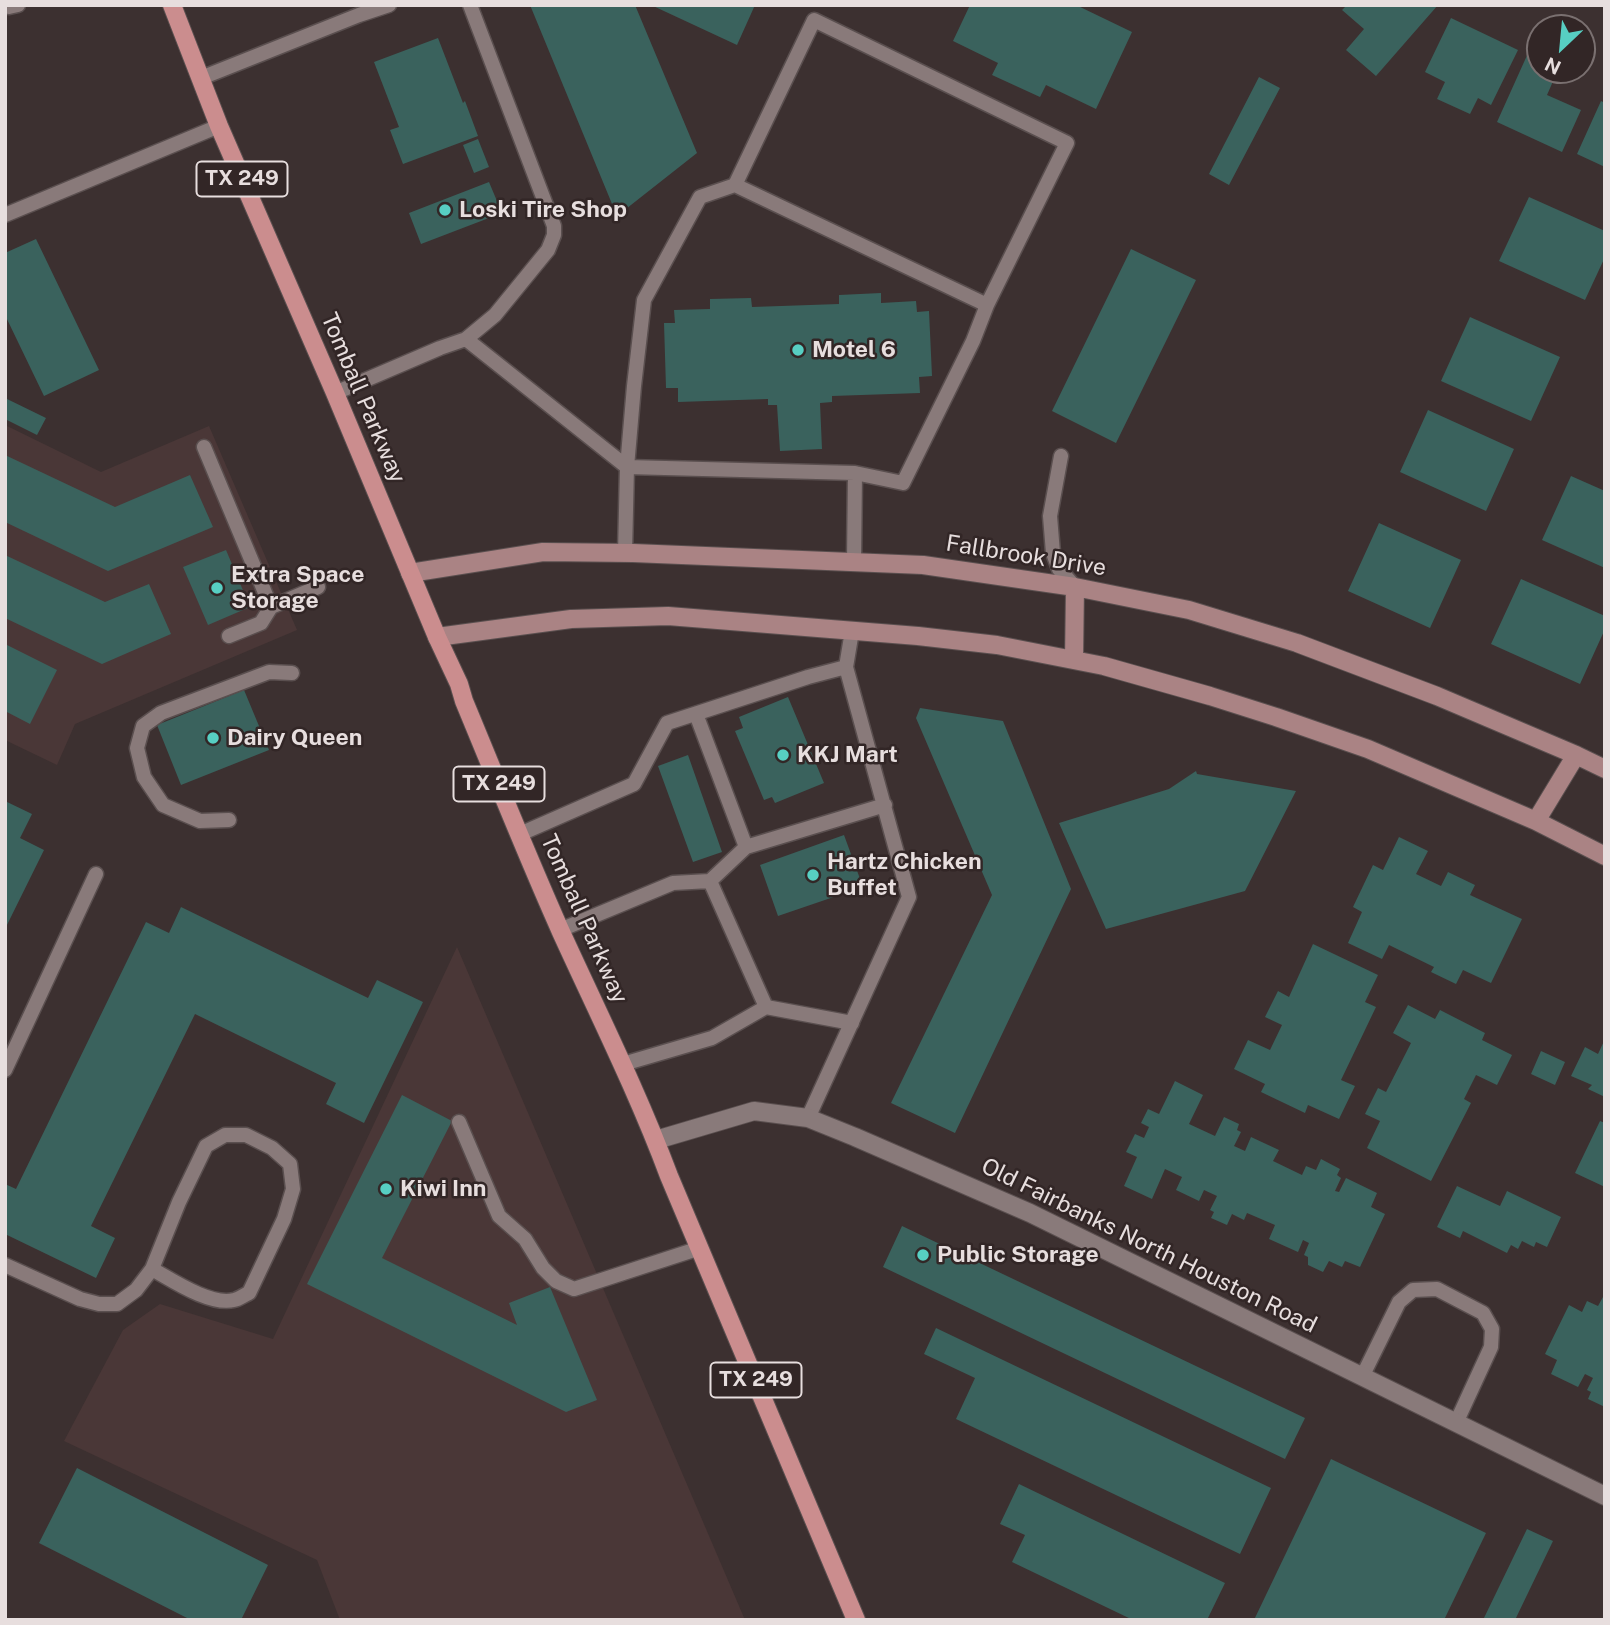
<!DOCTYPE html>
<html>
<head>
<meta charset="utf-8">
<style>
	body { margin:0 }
	#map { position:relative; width:1610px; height:1625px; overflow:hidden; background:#3c3030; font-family:"Public Sans",sans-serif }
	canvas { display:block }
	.frame { position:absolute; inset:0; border:7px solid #e7dede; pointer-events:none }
	.north { position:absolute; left:1526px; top:14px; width:70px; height:70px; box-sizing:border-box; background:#322626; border:2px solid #7a7070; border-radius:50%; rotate:206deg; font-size:19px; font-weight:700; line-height:28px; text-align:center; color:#e7dede }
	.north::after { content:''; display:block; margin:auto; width:24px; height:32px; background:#57cec2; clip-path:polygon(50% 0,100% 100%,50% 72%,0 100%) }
</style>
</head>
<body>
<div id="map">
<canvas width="1610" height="1625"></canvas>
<div class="frame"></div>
<div class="north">N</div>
</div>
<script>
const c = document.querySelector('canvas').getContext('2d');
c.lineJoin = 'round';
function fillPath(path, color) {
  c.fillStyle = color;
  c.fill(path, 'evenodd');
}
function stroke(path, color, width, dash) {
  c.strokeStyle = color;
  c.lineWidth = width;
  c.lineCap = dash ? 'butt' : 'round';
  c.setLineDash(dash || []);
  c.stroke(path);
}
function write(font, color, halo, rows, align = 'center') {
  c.font = font + ' "Public Sans",sans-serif';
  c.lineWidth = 5;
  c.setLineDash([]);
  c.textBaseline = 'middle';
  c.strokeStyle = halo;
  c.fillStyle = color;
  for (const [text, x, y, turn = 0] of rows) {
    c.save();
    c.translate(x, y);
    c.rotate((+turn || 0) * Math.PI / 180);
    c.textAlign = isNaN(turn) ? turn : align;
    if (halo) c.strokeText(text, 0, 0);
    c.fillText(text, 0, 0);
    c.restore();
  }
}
fillPath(new Path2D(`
	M5 425 101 472 209 426 297 630 75 724 57 765 5 740Z
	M457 947 745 1620H340L317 1560 64 1441 123 1330 160 1304 273 1339Z`), '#4a3737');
fillPath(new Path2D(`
	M530 5H635L697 153 617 216Z
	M651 5H755L737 45Z
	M970 5H1076L1132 32 1096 109 1046 85 1040 97 992 75 998 63 953 41Z
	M1347 5H1438L1376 76 1346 50 1364 29 1342 10Z
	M1451 18 1518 50 1491 105 1478 98 1470 114 1437 99 1445 82 1425 72Z
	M438 38 463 103 465 101 478 136 403 164 390 130 399 127 374 62Z
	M1529 51 1540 56V70H1558L1547 95 1581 110 1562 152 1497 122Z
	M1259 77 1280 88 1229 185 1209 174Z
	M1601 101 1605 103V167L1577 154Z
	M478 139 489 167 474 173 463 145Z
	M489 182 502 213 421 244 409 213Z
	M1529 197 1605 231V257L1585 300 1499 261Z
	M36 239 99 370 44 396 5 315V253Z
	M1131 249 1196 280 1116 443 1052 411Z
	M881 293V303L916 301 917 312 929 311 932 376 919 377 920 393 832 396V402L820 403 822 449 780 451 777 405H768V399L678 402V388H666L664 323H675L674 310 710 309V299L751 298 752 307 839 304V295Z
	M1470 317 1560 357 1531 421 1441 381Z
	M5 398 46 418 37 435 5 419Z
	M1428 410 1514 449 1486 511 1400 472Z
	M5 455 115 507 190 475 213 527 108 571 5 522Z
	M1571 476 1605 491V568L1542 540Z
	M1379 523 1461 560 1430 628 1348 591Z
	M226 550 250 607 208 625 183 567Z
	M5 555 105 602 149 584 171 634 102 664 5 618Z
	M1521 579 1605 616V629L1580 684 1491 644Z
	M5 644 57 670 30 724 5 711Z
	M244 690 269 750 181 785 157 725Z
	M788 697 824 783 775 803 772 797 764 800 735 731 743 728 739 717Z
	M920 708 1003 721 1071 889 955 1133 891 1103 992 895 916 718Z
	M688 755 722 852 693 862 658 766Z
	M1196 771 1197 774 1296 791 1245 891 1106 929 1059 823 1169 789Z
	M5 801 32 814 20 838 44 850 5 929Z
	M844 835 863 887 778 916 760 865Z
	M1399 837 1428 851 1416 874 1441 886 1448 872 1475 885 1470 895 1522 919 1491 983 1463 970 1456 984 1431 972 1434 967 1389 945 1382 959 1348 943 1362 912 1353 907 1373 865 1383 870Z
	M181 907 368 998 377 980 423 1002 364 1123 326 1104 336 1083 195 1014 91 1226 115 1238 96 1278 5 1234V1184L16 1189 146 922 169 933Z
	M1313 944 1378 975 1365 1002 1376 1007 1341 1080 1355 1086 1339 1119 1308 1105 1305 1113 1261 1092 1265 1084 1234 1069 1248 1040 1270 1050 1282 1025 1265 1017 1278 991 1289 997Z
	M1408 1005 1435 1019 1440 1010 1485 1033 1482 1040 1512 1055 1497 1085 1476 1075 1464 1099 1471 1103 1431 1181 1367 1148 1380 1121 1365 1114 1378 1088 1386 1092 1411 1043 1393 1033Z
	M1605 1039V1097L1588 1089 1592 1085 1571 1076 1585 1047 1598 1054Z
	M1541 1051 1565 1062 1555 1085 1531 1074Z
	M1175 1081 1203 1095 1189 1124 1215 1136 1224 1117 1239 1124 1237 1130 1241 1132 1234 1146 1245 1151 1251 1137 1279 1150 1273 1161 1302 1175 1306 1166 1316 1170 1321 1159 1340 1169 1337 1175 1341 1178 1335 1191 1339 1192 1346 1178 1377 1193 1371 1207 1385 1214 1360 1267 1345 1261 1342 1267 1329 1261 1323 1272 1308 1265V1257L1304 1255 1309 1243 1303 1240 1298 1252 1269 1239 1275 1225 1247 1213 1244 1220 1232 1214 1227 1225 1211 1218 1214 1212 1210 1210 1217 1196 1204 1190 1199 1201 1176 1190 1182 1177 1165 1169 1152 1199 1124 1186 1137 1157 1126 1152 1135 1134 1144 1138 1149 1127 1141 1123 1148 1109 1159 1114Z
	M402 1095 452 1121 382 1258 517 1325 509 1303 550 1287 597 1400 566 1412 307 1284Z
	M1600 1121 1605 1123V1187L1575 1173Z
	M1457 1186 1500 1206 1507 1191 1561 1217 1547 1247 1536 1242 1534 1247 1522 1241 1518 1249 1511 1245 1507 1253 1463 1231 1460 1238 1437 1227Z
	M902 1226 1305 1418 1285 1459 883 1267Z
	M1603 1297 1605 1298V1407L1588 1399 1591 1392 1587 1390 1593 1378 1585 1374 1578 1387 1551 1374 1557 1360 1545 1354 1569 1305 1582 1312 1587 1301 1598 1306Z
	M936 1328 1271 1488 1240 1554 956 1419 975 1378 924 1354Z
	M1331 1459 1486 1533 1444 1620H1254Z
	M77 1468 268 1565 241 1620H191L39 1543Z
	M1019 1484 1225 1583 1207 1620H1133L1012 1562 1025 1535 1000 1524Z
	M1527 1529 1553 1541 1515 1620H1483Z`), '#3a625d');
const service = new Path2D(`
	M5 5 9 7 18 5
	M201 78 359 15 389 5
	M735 185 814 20 1067 143 987 305 973 341 903 483 855 473
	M5 215 219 126
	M466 339 627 467
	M335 393 440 348 466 339 495 315 548 250 554 235V226L470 5
	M204 447 271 607
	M1061 456 1050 516 1053 553 1059 569 1075 587
	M627 467 634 386 644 300 700 197 735 185 987 305
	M625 553 627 467 855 473 854 561
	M229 636 261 623 271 607 318 587
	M696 714 746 847 710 881
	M229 820 200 821 163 805 144 777 137 748 143 726 161 713 269 672 292 673
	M520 834 634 784 667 723 808 677 846 667
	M746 847 885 805
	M560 930 673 883 710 881 766 1007 852 1023
	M623 1064 712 1038 766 1007
	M5 1070 96 874
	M808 1118 909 897 846 667 852 631
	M459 1122 499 1216 525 1239 543 1268 556 1281 574 1289 700 1248
	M5 1265 80 1299 99 1304H117L136 1290 152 1269 179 1202 206 1146 225 1135H246L272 1148 290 1164 293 1189 284 1219 249 1293C244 1295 239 1299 234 1300 210 1306 172 1280 152 1269
	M1362 1377 1399 1302 1413 1290 1437 1289 1483 1313 1492 1329 1491 1347 1456 1423`);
const minor = new Path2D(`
	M656 1140 754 1111 808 1118 855 1137 1030 1213 1605 1496`);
const secondary = new Path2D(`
	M410 573 543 552 633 553 923 565 1075 587 1189 610 1297 643 1437 696 1576 755 1605 769
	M437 637 571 619 668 616 918 636 997 645 1104 666 1210 696 1276 717 1368 749 1536 821 1605 856
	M1074 660 1075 587
	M1536 821 1576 755`);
const primary = new Path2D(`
	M172 5 219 126 335 393 437 637 459 684 464 701C496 778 527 856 561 932 598 1013 638 1093 669 1176L856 1620`);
stroke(service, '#5a4f4f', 17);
stroke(minor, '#5a4f4f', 20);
stroke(secondary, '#5a4f4f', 20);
stroke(primary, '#5a4f4f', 20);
stroke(service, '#897a7a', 14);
stroke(minor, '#897a7a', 18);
stroke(secondary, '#aa8384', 18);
stroke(primary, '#cb8d8e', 18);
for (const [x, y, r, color] of [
	[445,210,7,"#57cec2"],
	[798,350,7,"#57cec2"],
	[217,588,7,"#57cec2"],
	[213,738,7,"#57cec2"],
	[783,755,7,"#57cec2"],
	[813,875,7,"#57cec2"],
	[386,1189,7,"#57cec2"],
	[923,1255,7,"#57cec2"]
]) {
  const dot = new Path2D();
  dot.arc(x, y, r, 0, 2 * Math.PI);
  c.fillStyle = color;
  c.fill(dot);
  stroke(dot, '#322626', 2.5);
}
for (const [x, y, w] of [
	[242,179,91],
	[499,784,91],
	[756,1380,91]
]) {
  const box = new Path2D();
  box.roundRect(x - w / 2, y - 17.5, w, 35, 5);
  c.fillStyle = '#322626';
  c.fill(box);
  stroke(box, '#e7dede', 2);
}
write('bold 21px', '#e7dede', null, [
	["TX 249",242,179],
	["TX 249",499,784],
	["TX 249",756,1380]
]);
write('bold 23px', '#e7dede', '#322626', [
	["Loski Tire Shop",459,210],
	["Motel 6",812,350],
	["Extra Space",231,575],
	["Storage",231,601],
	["Dairy Queen",227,738],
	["KKJ Mart",797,755],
	["Hartz Chicken",827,862],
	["Buffet",827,888],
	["Kiwi Inn",400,1189],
	["Public Storage",937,1255]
], 'left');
write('23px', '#e7dede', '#322626', [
	["Tomball Parkway",363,398,67],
	["Fallbrook Drive",1026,556,9],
	["Tomball Parkway",584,919,66],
	["Old Fairbanks North Houston Road",1149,1246,26]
]);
</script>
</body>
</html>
